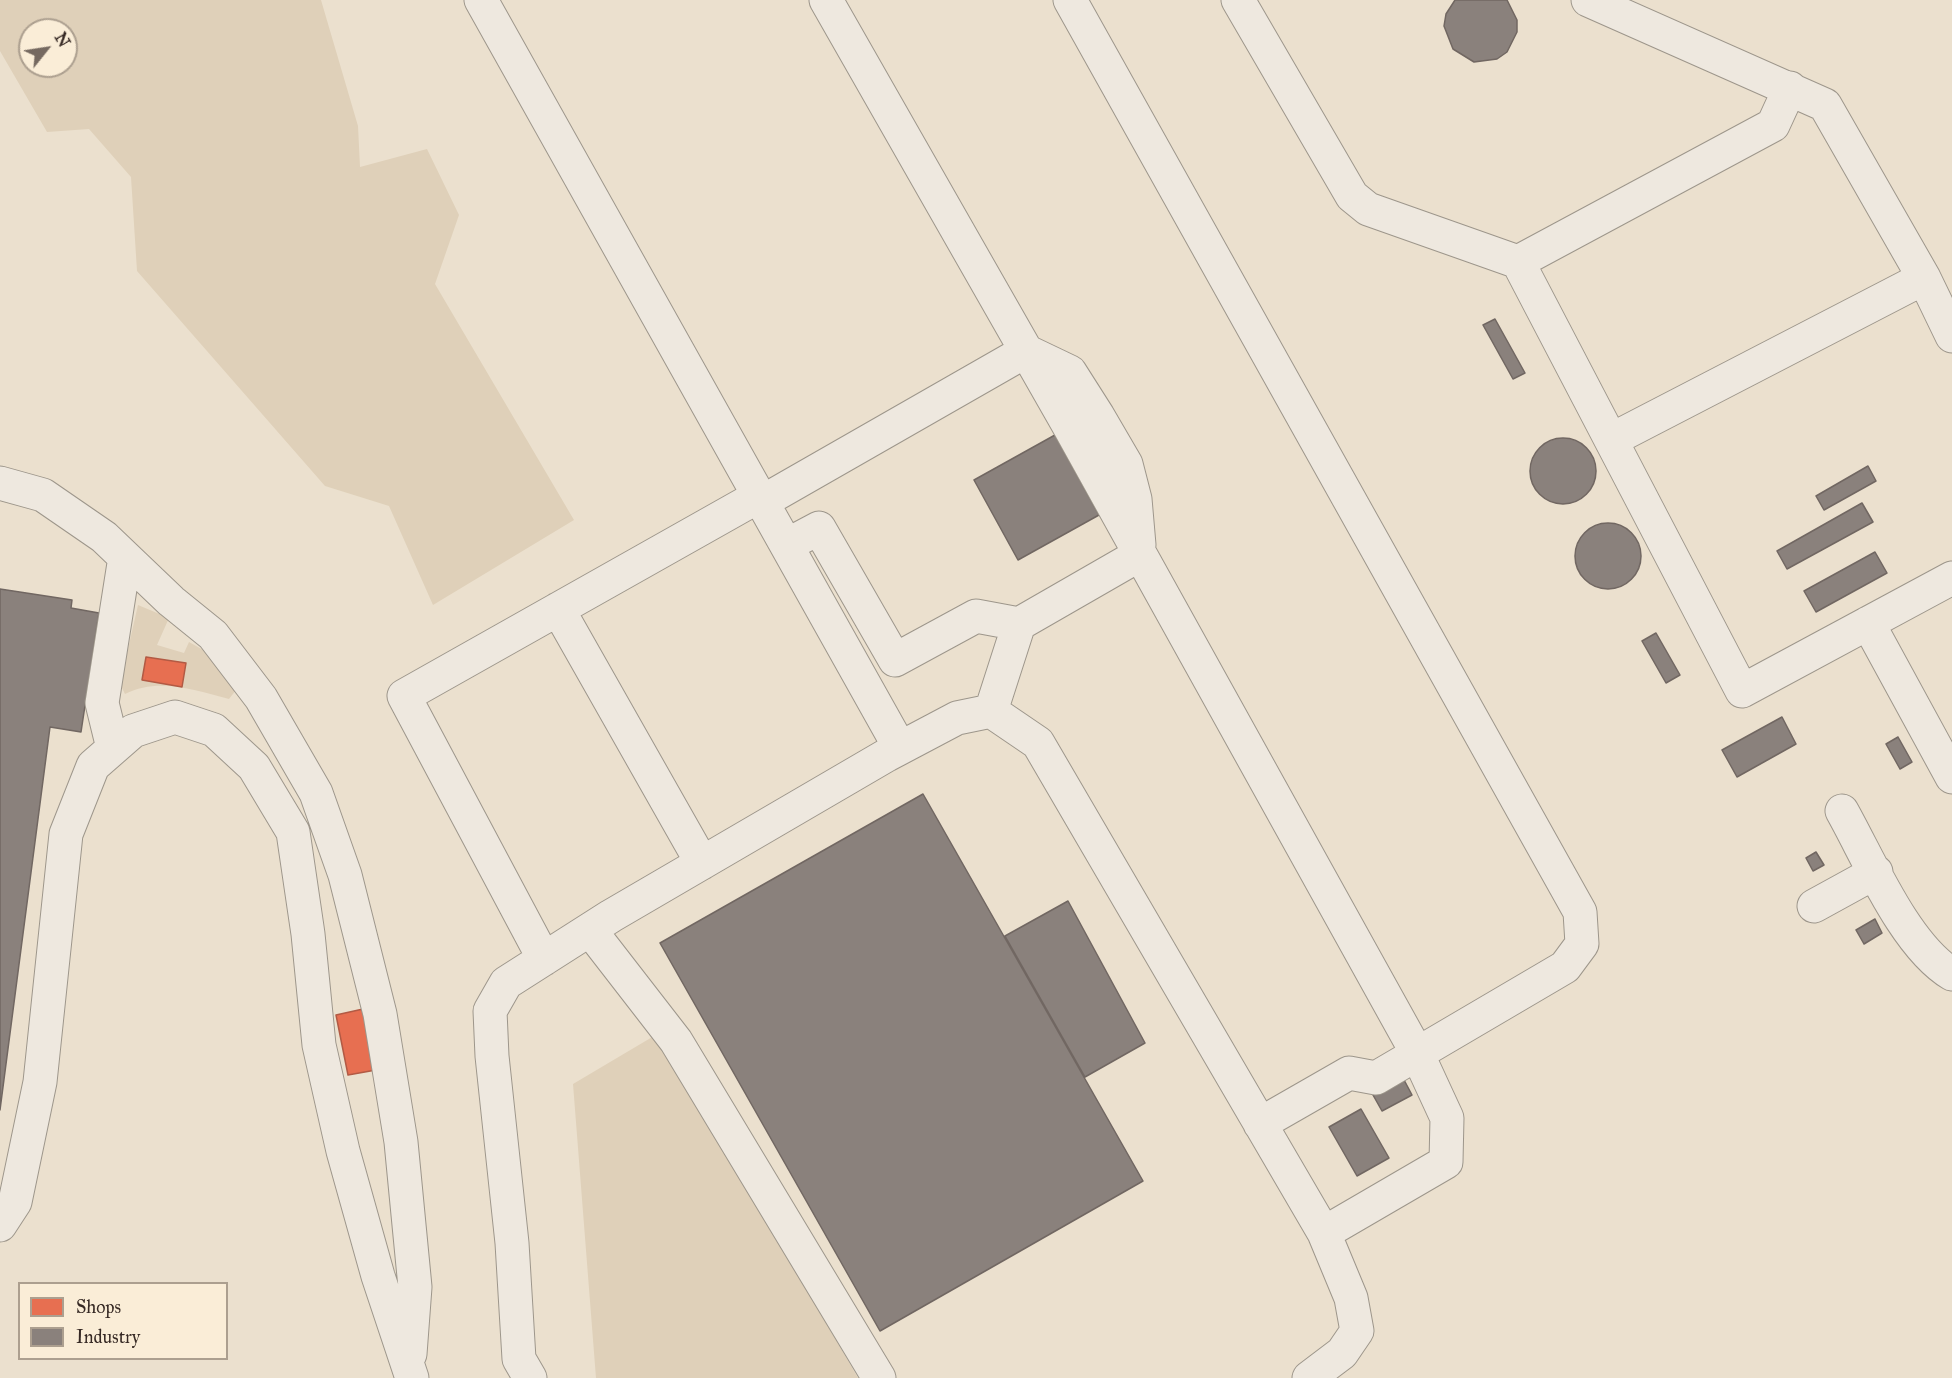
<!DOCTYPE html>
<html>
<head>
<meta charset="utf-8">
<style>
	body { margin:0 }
	#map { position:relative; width:1952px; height:1378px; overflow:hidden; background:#ebe0ce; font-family:"IM FELL Great Primer",serif }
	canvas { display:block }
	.legend { position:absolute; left:18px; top:1282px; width:210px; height:78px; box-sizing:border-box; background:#faedd7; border:2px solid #ac9f8f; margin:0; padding:8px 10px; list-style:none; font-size:18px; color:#362924 }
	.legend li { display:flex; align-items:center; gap:12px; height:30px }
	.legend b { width:30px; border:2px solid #ac9f8f }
	.north { position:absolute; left:18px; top:18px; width:60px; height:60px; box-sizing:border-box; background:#faedd7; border:2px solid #ac9f8f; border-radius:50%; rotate:60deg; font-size:16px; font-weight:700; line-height:24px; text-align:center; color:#362924 }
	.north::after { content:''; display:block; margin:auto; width:21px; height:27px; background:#756960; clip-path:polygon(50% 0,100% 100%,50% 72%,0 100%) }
</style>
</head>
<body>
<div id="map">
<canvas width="1952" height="1378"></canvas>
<ul class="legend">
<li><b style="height:16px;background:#e76f51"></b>Shops</li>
<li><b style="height:16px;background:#8a817c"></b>Industry</li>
</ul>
<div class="north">N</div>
</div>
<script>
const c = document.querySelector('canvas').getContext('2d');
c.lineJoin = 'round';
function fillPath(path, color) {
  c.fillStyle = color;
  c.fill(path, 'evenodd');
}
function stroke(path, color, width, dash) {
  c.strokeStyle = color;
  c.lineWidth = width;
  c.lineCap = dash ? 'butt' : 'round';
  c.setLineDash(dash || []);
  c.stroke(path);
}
fillPath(new Path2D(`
	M0 0H321L358 126 360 167 427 149 459 215 435 284 574 520 433 605 389 506 325 486 137 271 131 177 89 129 47 132 0 51ZM30 30H66V66H30Z
	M138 605 169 618 157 645 184 653 189 642 214 656 236 690 229 699C195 690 158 677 125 694L120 684Z
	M659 1033 858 1378H596L573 1084Z`), '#dfd0b9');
const shops = new Path2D(`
	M146 657 186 663 182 687 142 680Z
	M363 1009 376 1070 348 1075 336 1015Z`);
fillPath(shops, '#e76f51');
stroke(shops, '#b25a44', 1.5);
const industry = new Path2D(`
	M1455 0H1507L1517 20V32L1507 52 1497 59 1474 62 1453 49 1444 26 1446 14Z
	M1495 319 1525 373 1513 379 1483 325Z
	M1055 435 1099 515 1018 560 974 480Z
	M1530 471a33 33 0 1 1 66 0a33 33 0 1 1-66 0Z
	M1868 466 1876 481 1824 510 1816 496Z
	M1862 503 1873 522 1787 569 1777 551Z
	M1575 556a33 33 0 1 1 66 0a33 33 0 1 1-66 0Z
	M1875 552 1887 573 1816 612 1804 591Z
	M0 589 72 600 71 608 99 613 81 732 50 727 0 1110Z
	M1656 633 1680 675 1666 683 1642 641Z
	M1782 717 1796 744 1737 777 1722 750Z
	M1898 737 1912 762 1900 769 1886 744Z
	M923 794 1143 1181 880 1331 660 943Z
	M1816 852 1824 865 1813 871 1806 858Z
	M1068 901 1145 1043 1085 1077 1005 936Z
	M1875 919 1882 933 1864 944 1856 930Z
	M1403 1078 1412 1095 1382 1111 1373 1095Z
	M1361 1109 1389 1158 1357 1176 1329 1127Z`);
fillPath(industry, '#8a817c');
stroke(industry, '#716762', 1.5);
const minor = new Path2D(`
	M481 0 900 748
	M826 0 1069 426 1417 1053 1447 1118 1446 1162 1324 1233
	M1070 0 1580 912 1582 944 1565 967 1376 1078 1349 1073 1260 1124
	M1238 0 1352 196 1368 209 1518 262 1742 691 1952 578
	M1588 0 1825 105 1924 278 1952 336
	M1518 262 1773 125 1790 88
	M1026 351 1070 372 1098 416 1126 464 1135 499 1139 545
	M1611 440 1924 278
	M0 483 43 495 104 537 171 601 213 635 261 698 316 793 345 875 380 1014 401 1142 415 1287 410 1354
	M762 502 1026 351
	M787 545 819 528 895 660 976 616 1019 624
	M558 609 702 863
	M1868 623 1952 777
	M991 711 1019 624 1139 555
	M113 748 102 703 125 557
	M1842 811C1869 859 1905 946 1952 974
	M1814 906 1876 872
	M590 930 676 1041 879 1378
	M544 959 404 696 759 496
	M0 1225 15 1202 40 1082 66 834 93 766 133 731 175 717 214 730 254 767 293 832 308 934 319 1045 343 1151 378 1276 412 1378
	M530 1378 519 1359 512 1243 492 1056 490 1011 506 983 611 916 887 755 957 718 991 711 1038 743 1324 1233 1351 1298 1357 1331 1342 1353 1309 1378`);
stroke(minor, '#9d968b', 35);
stroke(minor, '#eee8df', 33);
</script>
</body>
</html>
